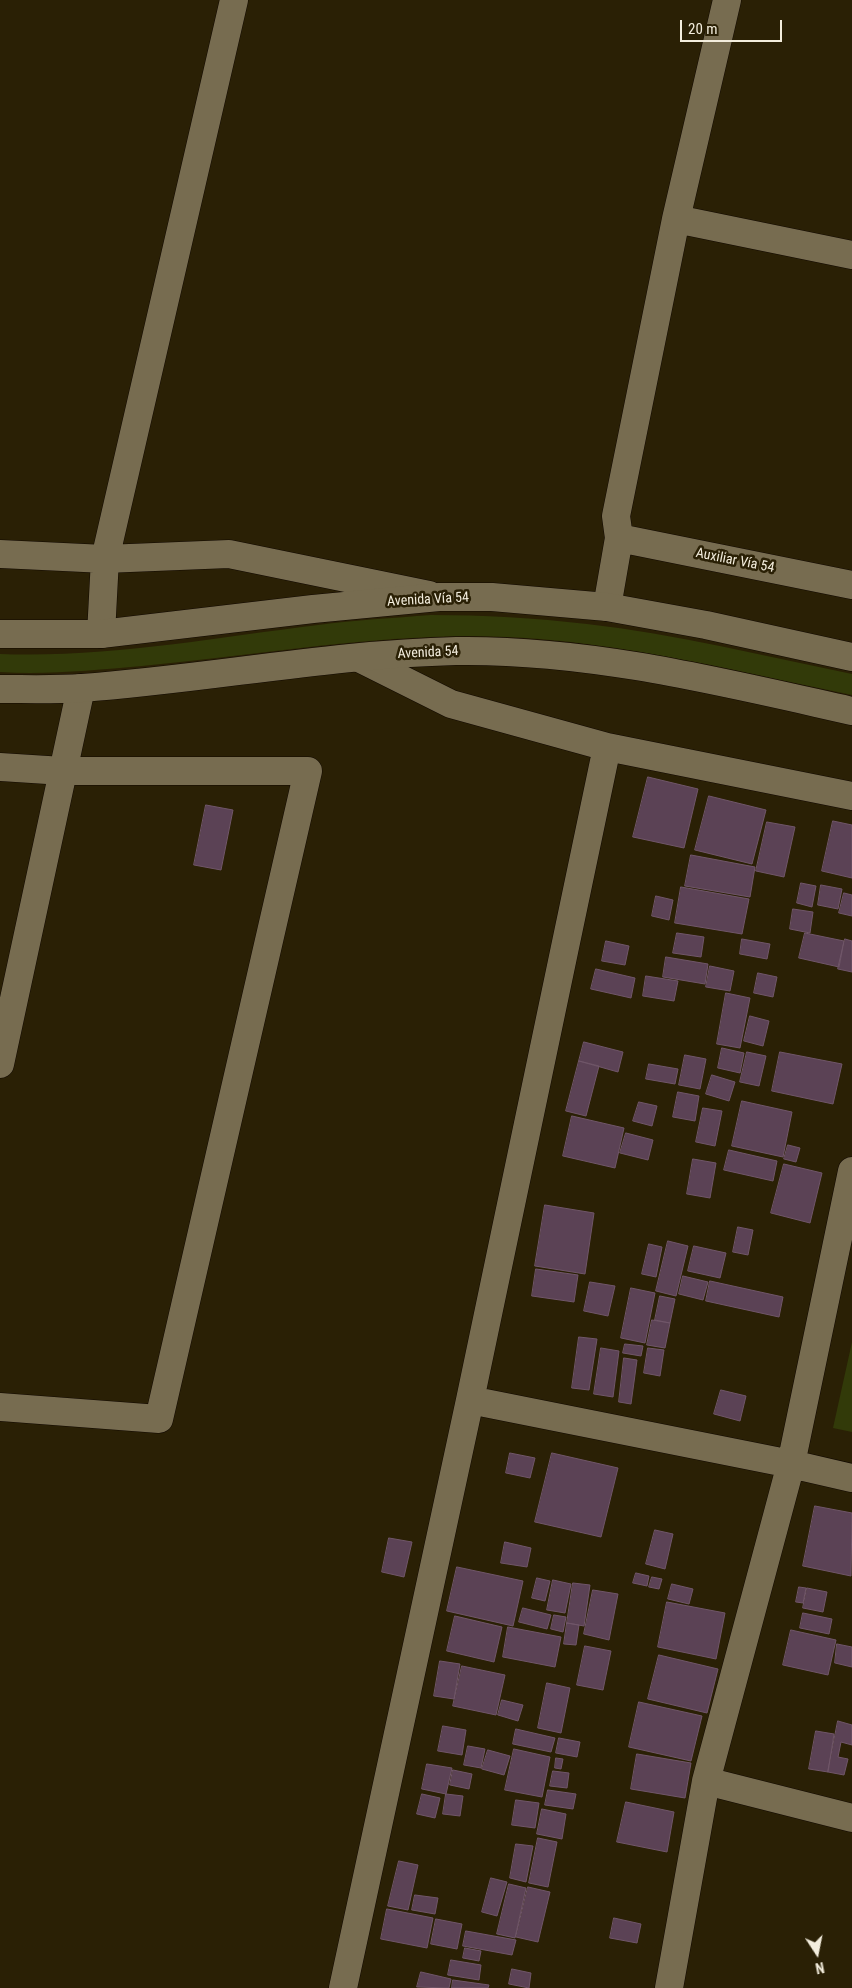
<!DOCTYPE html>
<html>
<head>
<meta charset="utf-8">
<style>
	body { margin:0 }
	#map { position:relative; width:852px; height:1988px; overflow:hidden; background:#2a2005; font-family:"Roboto Condensed",sans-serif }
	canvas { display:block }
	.north { position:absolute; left:792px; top:1928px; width:50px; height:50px; -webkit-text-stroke:4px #2a2005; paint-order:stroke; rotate:169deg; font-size:14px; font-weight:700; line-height:20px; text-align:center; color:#f3eddd }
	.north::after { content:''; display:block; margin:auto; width:18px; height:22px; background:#f3eddd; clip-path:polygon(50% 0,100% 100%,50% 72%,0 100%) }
	.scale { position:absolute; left:680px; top:20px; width:102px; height:22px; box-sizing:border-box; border:2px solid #f3eddd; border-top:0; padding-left:6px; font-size:15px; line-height:18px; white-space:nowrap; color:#f3eddd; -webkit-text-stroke:4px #2a2005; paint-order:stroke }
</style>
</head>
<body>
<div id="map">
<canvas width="852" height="1988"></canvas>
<div class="north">N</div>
<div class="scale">20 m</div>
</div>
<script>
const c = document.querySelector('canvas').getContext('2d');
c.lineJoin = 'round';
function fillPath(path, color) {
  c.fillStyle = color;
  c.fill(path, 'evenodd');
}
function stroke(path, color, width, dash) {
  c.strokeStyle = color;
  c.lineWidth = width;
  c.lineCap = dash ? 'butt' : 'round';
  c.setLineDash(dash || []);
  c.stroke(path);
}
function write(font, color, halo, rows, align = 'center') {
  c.font = font + ' "Roboto Condensed",sans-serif';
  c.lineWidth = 5;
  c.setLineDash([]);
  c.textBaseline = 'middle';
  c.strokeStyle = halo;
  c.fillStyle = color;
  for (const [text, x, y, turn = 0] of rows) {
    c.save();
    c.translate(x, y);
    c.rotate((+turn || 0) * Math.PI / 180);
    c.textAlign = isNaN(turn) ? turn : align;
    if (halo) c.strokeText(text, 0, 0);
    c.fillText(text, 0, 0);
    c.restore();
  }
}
fillPath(new Path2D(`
	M431 615C483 615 535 618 587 624 676 634 764 656 852 674V695C713 666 573 629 430 637 333 641 238 657 142 666 95 670 47 675 0 672V654C107 658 212 638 318 625 355 620 393 618 431 615Z
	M852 1342V1432L833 1428Z`), '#323a09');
const building = new Path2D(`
	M648 777 698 789 684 848 633 837Z
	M709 796 766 810 752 864 695 850Z
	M206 805 233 810 221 870 194 865Z
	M833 821 852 825V878L822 871Z
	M767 822 795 827 784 877 756 871Z
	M691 855 755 867 750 897 685 886Z
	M801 883 816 886 812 907 797 903Z
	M821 885 842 889 838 909 818 905Z
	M681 887 749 899 742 934 675 923Z
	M844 893 852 895V916L839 913Z
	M656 896 673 900 669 920 652 916Z
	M793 909 813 912 810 933 790 929Z
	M677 933 704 937 701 957 673 953Z
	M805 933 844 941 839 967 799 958Z
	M742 939 770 944 767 959 740 954Z
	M845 939 852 941V972L838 969Z
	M606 941 629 946 625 965 602 961Z
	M666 957 708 964 705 984 663 977Z
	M710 966 734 971 730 991 706 987Z
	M596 969 635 978 631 998 591 989Z
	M758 973 777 977 773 997 754 993Z
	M646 976 678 981 674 1001 643 996Z
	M726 993 750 998 740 1048 717 1044Z
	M750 1016 769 1021 763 1046 744 1041Z
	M584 1042 623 1052 618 1072 579 1061Z
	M722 1048 744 1053 740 1073 718 1068Z
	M747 1052 766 1056 759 1086 740 1082Z
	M780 1052 842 1064 833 1104 772 1091Z
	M685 1055 706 1059 700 1089 679 1085Z
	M579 1061 599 1066 586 1116 566 1111Z
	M649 1064 678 1069 675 1084 646 1079Z
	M712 1075 735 1082 729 1101 706 1094Z
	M678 1092 699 1096 695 1121 673 1117Z
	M742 1101 792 1112 783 1157 732 1146Z
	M639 1102 657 1106 652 1126 633 1121Z
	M703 1108 722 1111 715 1146 696 1142Z
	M572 1116 624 1128 615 1168 563 1156Z
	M626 1133 653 1140 648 1160 620 1153Z
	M788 1145 800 1148 796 1162 784 1159Z
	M729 1150 777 1161 773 1181 724 1170Z
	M693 1159 716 1163 710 1198 687 1194Z
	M784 1164 822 1173 810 1223 771 1213Z
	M545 1205 594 1213 585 1274 535 1266Z
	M738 1227 753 1230 748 1255 733 1252Z
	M668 1241 688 1246 676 1296 656 1291Z
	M649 1244 662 1247 656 1277 642 1274Z
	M694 1246 726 1253 720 1278 688 1271Z
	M536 1269 578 1275 574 1302 532 1296Z
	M683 1276 708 1282 703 1300 679 1294Z
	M710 1281 783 1297 779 1317 706 1301Z
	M590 1282 615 1286 608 1316 584 1311Z
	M631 1288 655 1293 645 1343 621 1338Z
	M660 1296 675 1299 670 1323 655 1320Z
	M652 1320 670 1323 665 1348 647 1345Z
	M579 1337 597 1339 589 1390 572 1388Z
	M625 1344 643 1346 641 1356 623 1353Z
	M601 1348 619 1351 613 1397 594 1394Z
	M648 1348 664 1350 660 1376 644 1373Z
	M624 1358 637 1360 631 1404 619 1402Z
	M721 1390 746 1396 740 1421 714 1414Z
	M510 1453 535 1458 530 1478 506 1473Z
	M552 1453 618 1468 601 1537 535 1522Z
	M815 1506 852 1513 851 1576 803 1566Z
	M655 1530 673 1534 665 1569 646 1564Z
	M389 1538 412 1542 404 1577 382 1572Z
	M505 1542 531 1548 527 1567 501 1563Z
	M457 1567 523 1581 513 1626 447 1611Z
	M636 1573 649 1576 647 1586 633 1583Z
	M652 1577 662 1579 659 1589 649 1587Z
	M537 1578 550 1581 545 1601 532 1598Z
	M553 1580 571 1584 565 1613 547 1610Z
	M573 1583 590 1585 584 1626 567 1623Z
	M672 1584 693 1589 689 1604 668 1599Z
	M799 1587 806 1588 803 1603 796 1602Z
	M807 1588 827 1592 823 1612 803 1608Z
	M593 1590 618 1594 609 1640 584 1634Z
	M667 1602 725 1613 716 1659 658 1647Z
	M523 1608 551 1615 547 1629 519 1622Z
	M803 1613 832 1619 829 1634 800 1628Z
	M554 1615 566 1617 563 1632 551 1629Z
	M455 1616 502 1627 494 1662 447 1651Z
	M567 1623 579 1625 576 1645 564 1644Z
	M508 1627 561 1637 555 1667 503 1657Z
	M791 1630 836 1640 828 1675 783 1665Z
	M837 1644 852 1647V1667L835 1663Z
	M585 1646 611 1651 603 1690 577 1685Z
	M659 1655 718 1669 707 1713 648 1699Z
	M440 1661 460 1664 454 1699 434 1696Z
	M462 1666 505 1675 496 1715 453 1706Z
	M547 1683 570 1688 561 1733 538 1728Z
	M502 1700 523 1705 518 1721 498 1715Z
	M639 1702 702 1716 691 1761 629 1747Z
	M838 1721 852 1725V1745L841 1742 838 1757 848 1759 844 1775 828 1772Z
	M443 1726 466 1730 462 1755 438 1751Z
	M516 1729 555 1738 551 1752 513 1744Z
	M816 1731 834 1734 828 1772 809 1769Z
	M559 1738 580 1742 577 1757 556 1753Z
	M468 1746 485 1749 481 1768 464 1765Z
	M514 1749 550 1757 542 1797 505 1790Z
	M488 1750 510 1756 504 1775 482 1769Z
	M637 1754 691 1763 685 1798 631 1789Z
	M556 1758 563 1759 561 1769 555 1768Z
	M427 1764 452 1768 446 1794 422 1789Z
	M453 1770 472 1774 469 1789 450 1785Z
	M553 1771 569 1773 567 1788 550 1786Z
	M548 1790 576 1794 573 1809 545 1805Z
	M422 1794 440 1798 435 1818 417 1814Z
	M446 1794 463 1796 460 1816 443 1814Z
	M516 1800 539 1803 535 1828 512 1825Z
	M626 1802 674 1812 667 1852 617 1842Z
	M542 1809 566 1814 562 1839 537 1834Z
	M538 1838 557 1842 548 1887 529 1883Z
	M516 1844 533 1846 526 1882 510 1878Z
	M399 1861 418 1865 408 1910 388 1906Z
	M491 1878 507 1882 497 1916 482 1912Z
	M509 1884 526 1888 515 1938 497 1934Z
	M528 1887 550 1892 538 1942 516 1937Z
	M415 1895 438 1898 435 1914 412 1910Z
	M387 1909 433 1918 427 1948 381 1939Z
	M614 1918 641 1924 637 1943 610 1938Z
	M436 1919 462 1924 457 1949 431 1944Z
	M466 1931 516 1940 512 1955 463 1946Z
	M465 1948 481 1951 479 1961 463 1958Z
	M451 1960 481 1965 479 1980 448 1975Z
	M512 1969 531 1973 529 1988 509 1984Z
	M421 1972 451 1979 449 1988 417 1987Z
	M453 1980 489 1985 488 1988H452Z`);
fillPath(building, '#5b4255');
stroke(building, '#705669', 1);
const street = new Path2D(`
	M676 219 852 255
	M619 538 852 585
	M0 554 105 559 229 554 429 595
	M607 607 619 538 616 516 676 219 727 0
	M101 634 105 559 234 0
	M359 658 451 704 607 747 852 796
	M0 767 63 771H308L159 1419 0 1407
	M0 1064 81 688
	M470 1400 791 1464 852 1478
	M706 1781 852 1818
	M343 1988 470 1400 607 747
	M669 1988 706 1781 791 1464 852 1171`);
const secondary = new Path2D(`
	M0 634H101L313 609 439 597H492L607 607 706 625 852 657
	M0 689C27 689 55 690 82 688 207 679 331 654 456 651 590 649 722 682 852 711`);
stroke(street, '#120900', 29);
stroke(secondary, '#120900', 29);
stroke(street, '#776c50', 28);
stroke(secondary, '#776c50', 28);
write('14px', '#f3eddd', '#2a2005', [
	["Auxiliar Vía 54",735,561,11],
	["Avenida Vía 54",428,600,-3],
	["Avenida 54",428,653,-3]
]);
</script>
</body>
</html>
